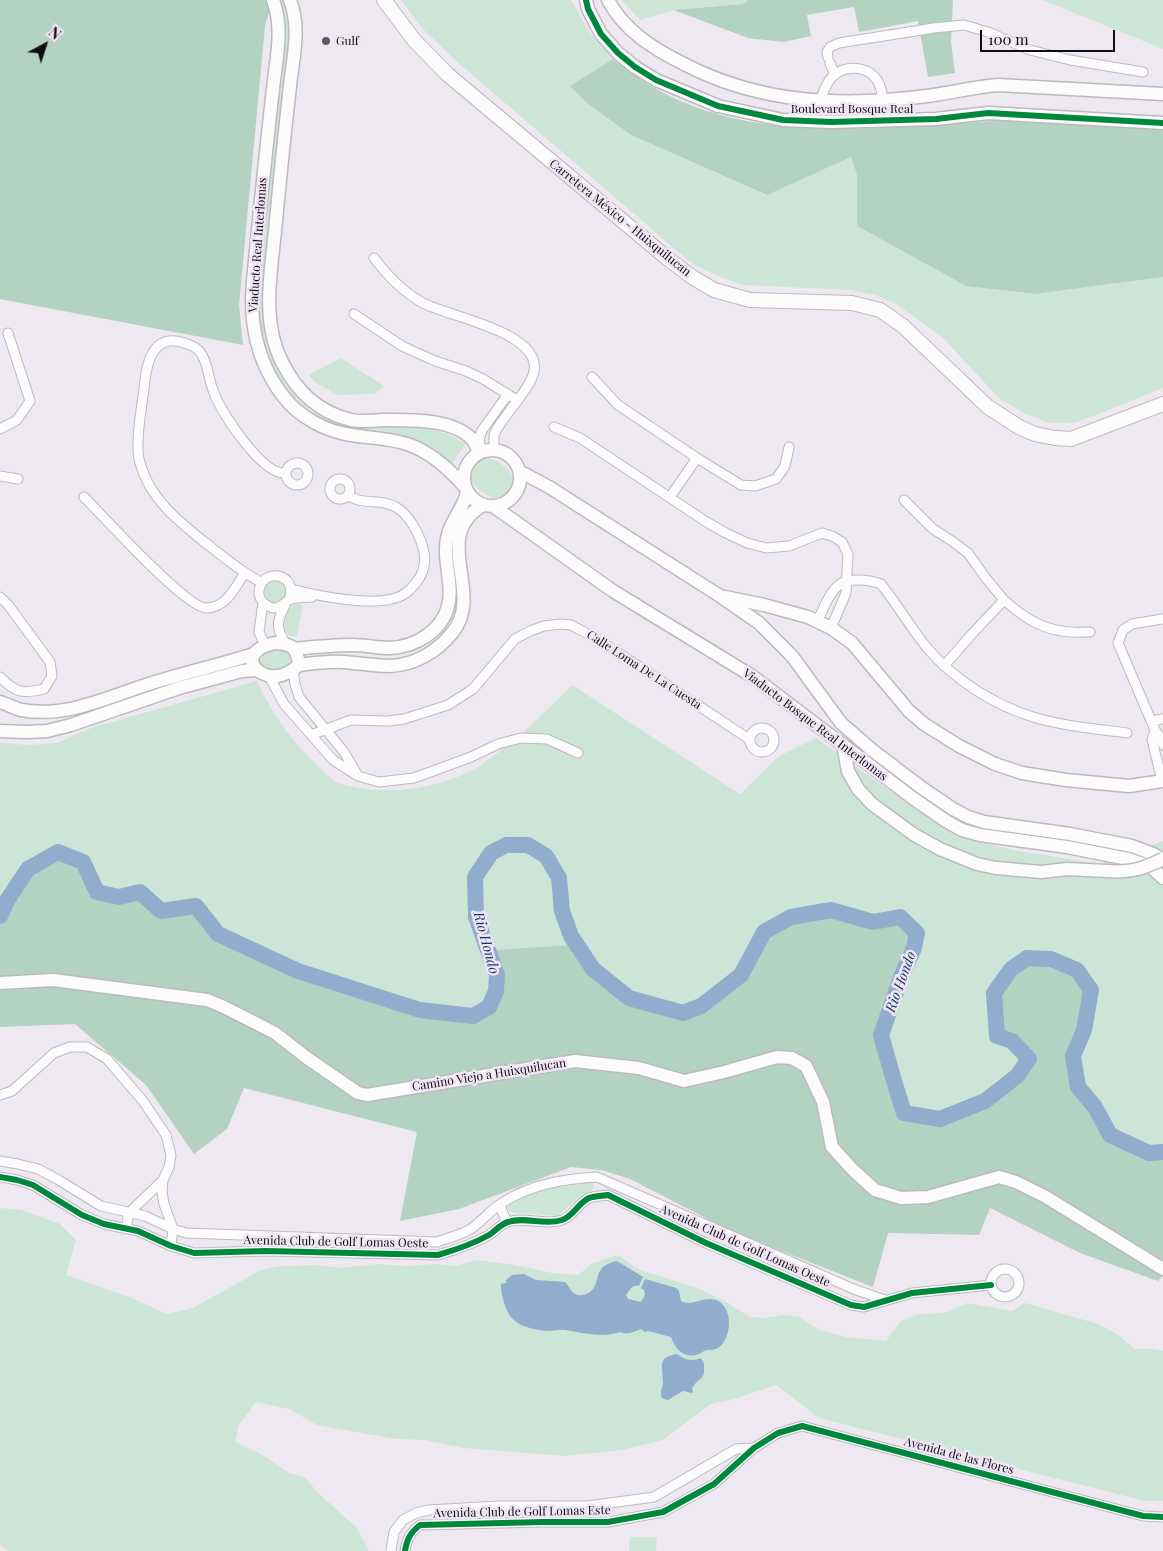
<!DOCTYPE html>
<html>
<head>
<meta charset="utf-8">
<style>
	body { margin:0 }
	#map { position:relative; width:1163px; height:1551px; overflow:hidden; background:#eee8f0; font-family:"Playfair Display",serif }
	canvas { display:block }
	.north { position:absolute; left:20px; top:20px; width:50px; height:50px; -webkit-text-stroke:4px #efe5f4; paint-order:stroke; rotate:40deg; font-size:14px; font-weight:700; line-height:20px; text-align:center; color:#100d12 }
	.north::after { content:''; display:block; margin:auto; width:18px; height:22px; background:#100d12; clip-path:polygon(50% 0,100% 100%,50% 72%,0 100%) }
	.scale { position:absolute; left:980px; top:30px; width:135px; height:22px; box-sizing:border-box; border:2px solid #100d12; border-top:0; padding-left:6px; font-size:15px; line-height:18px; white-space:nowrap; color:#100d12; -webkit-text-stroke:4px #efe5f4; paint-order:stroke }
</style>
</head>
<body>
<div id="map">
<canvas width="1163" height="1551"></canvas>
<div class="north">N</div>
<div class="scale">100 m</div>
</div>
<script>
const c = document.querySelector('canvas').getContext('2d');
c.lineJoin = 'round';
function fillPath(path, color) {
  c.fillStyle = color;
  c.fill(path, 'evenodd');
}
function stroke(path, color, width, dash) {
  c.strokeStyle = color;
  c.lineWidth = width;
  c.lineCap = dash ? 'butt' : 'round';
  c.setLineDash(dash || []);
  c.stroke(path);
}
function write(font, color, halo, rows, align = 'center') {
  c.font = font + ' "Playfair Display",serif';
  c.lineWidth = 5;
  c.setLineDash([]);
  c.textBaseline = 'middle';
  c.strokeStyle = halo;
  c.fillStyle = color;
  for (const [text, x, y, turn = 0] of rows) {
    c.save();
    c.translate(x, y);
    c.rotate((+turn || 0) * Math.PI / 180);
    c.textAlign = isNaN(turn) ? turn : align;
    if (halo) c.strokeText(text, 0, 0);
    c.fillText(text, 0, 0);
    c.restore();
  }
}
fillPath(new Path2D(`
	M279 0H283L289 20V49L275 162 262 305 265 334 269 351 275 365 283 380 300 402 311 411 325 418 350 427 418 426 448 434 466 444 456 457 453 464 436 453 336 427 309 414 288 394 271 367 261 335 259 305 272 162 285 49V21Z
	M401 0H571L592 36 613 59 570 86 588 104 631 135 766 195 851 157 857 175V226L966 286 1035 294 1163 277V388L1101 413 1074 423H1049L1026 414 1000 399 942 337 896 304 876 295 850 290 744 285C724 279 707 272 689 261L455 60 423 29Z
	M621 0H748L743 4 674 10 640 20Z
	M1043 0H1163V49Z
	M341 358 384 386 374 394 337 395 315 382 309 375Z
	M483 457C497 458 521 474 511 490 509 493 506 496 502 497 483 503 448 465 483 457Z
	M263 592a12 12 0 1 1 24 0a12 12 0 1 1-24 0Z
	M296 604 303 605 297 636C280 641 280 610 296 604Z
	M275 649 287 650 293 655C287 671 278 670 264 670L259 663C262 654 266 652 275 649Z
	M257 681C273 716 292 742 321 769 326 773 332 781 338 783 343 785 348 786 353 787 394 795 438 788 475 769 482 765 489 759 496 754 524 734 548 709 572 685L740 794 779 756 816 738 911 806 943 827 959 835 987 844 1018 851 1100 864 1163 841V1147L1150 1148 1114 1131 1100 1104 1083 1084 1078 1056 1089 1031 1009 1046 1022 1059 1013 1072 982 1096 940 1114 908 1108 887 1036 906 976 919 949 902 912 873 917 856 911 746 955 737 972 698 1001 683 1008 631 993 597 966 582 944 484 952 492 976 491 990 485 1004 472 1011 421 1005 300 967 221 929 198 901 163 905 142 886 119 892 100 887 86 857 25 866 3 896 0 903V743L29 745 57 743 91 728Z
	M592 1182 594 1183 592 1191C579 1195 569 1207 558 1216L510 1212 507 1208C517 1190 572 1185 592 1182Z
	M0 1208 21 1210 60 1224 76 1240 66 1275 129 1297 167 1314 193 1308 261 1270 281 1266 317 1265 341 1268 377 1264 406 1266 435 1264 456 1266 477 1260 514 1265 552 1273 578 1275 593 1263 618 1255 640 1270 697 1288 721 1299 750 1317 765 1318 784 1315 799 1317 820 1330 846 1337 886 1341 900 1322 915 1315 948 1312 967 1303 1012 1311 1025 1303 1098 1324 1117 1334 1135 1349H1153L1163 1351V1501H1145L819 1418 776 1385 734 1399 710 1404 663 1440 622 1450 564 1456 464 1448 424 1440 397 1439 361 1433 317 1425 289 1409 256 1402 239 1425 235 1442 261 1454 289 1473 306 1478 317 1492 357 1528 369 1551H9L0 1545Z
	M630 1537H657L656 1551H629Z`), '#cce5d7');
fillPath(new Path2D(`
	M0 0H265L270 8 265 26 239 305 243 345 0 299Z
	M748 0H953L951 42 955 73 928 77 918 21 859 32 854 7 807 15 811 36 784 42 748 38 674 10 743 4Z
	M613 59C725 155 877 126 1012 120 1030 120 1048 122 1065 123 1098 125 1130 126 1163 128V277L1035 294 966 286 857 226V175L851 157 767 195 631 135 588 104 570 86Z
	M57 846 86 857 101 887 119 892 142 886 163 905 198 901 221 929 300 967 421 1005 472 1011 485 1004 491 990 492 976 484 951 582 944 597 966 631 993 683 1008 698 1001 737 972 760 929 789 912 832 904 873 917 902 912 922 931 919 949 906 976 887 1035 898 1080 908 1108 940 1114 982 1096 1013 1072 1022 1059 1009 1046 992 1040 989 991 1007 965 1026 953H1053L1080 966 1096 988 1089 1031 1078 1056 1083 1084 1100 1104 1114 1131 1163 1160V1275L1158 1281 1080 1253 990 1208 979 1235 888 1233 873 1287 733 1232 630 1179 601 1170 571 1167 459 1209 400 1221 417 1132 244 1088 227 1129 194 1154 146 1085 75 1024 0 1027V903L3 896 25 866Z`), '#b4d2c2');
fillPath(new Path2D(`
	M617 1261 643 1277 639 1286C631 1285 631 1289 626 1295L628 1299 641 1302 645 1295 644 1290 641 1288 645 1279 676 1288 679 1291 681 1301C694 1308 708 1292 721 1303 733 1313 731 1339 718 1348 714 1350 711 1350 707 1350 703 1351 700 1354 696 1355 682 1358 675 1348 671 1337L648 1331 645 1332 641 1329C634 1332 627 1335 620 1332 602 1338 583 1333 566 1330 559 1329 553 1331 546 1331 545 1331 540 1330 539 1330 518 1326 509 1321 503 1299 502 1294 501 1291 501 1284L506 1283V1280L512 1275 524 1274 536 1280 565 1282C569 1286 571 1292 575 1294 582 1298 593 1292 595 1285 598 1279 597 1273 603 1267 607 1264 612 1262 617 1261Z
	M677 1354C683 1359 693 1362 700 1358 705 1362 704 1363 704 1369 705 1380 697 1378 692 1389L693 1391 692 1393 683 1391 668 1400 662 1398C659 1389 663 1389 663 1382 663 1367 656 1357 677 1354Z`), '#92acce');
stroke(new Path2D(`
	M0 916 8 899 28 869 58 852 83 862 97 892 119 897 140 892 161 911 196 906 218 934 298 971 420 1010 473 1016 489 1007 496 991 497 975 476 917 475 877 491 853 506 845H528L546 856 559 878 562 911 571 936 593 969 629 998 683 1013 701 1006 741 975 764 932 791 917 831 910 873 922 900 917 917 933 914 948 902 975 881 1035 894 1081 904 1113 940 1119 985 1101 1017 1076 1029 1059 1012 1041 997 1036 994 993 1011 969 1027 958 1051 959 1077 970 1091 990 1084 1030 1073 1056 1078 1087 1095 1107 1110 1135 1149 1153 1163 1152`), '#92acce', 16);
const street = new Path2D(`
	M828 57 827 52 830 47 839 43 934 28 964 25 988 32 1030 50 1070 60 1143 72
	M830 63 835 75
	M820 101C823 93 826 83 832 77 844 65 867 65 877 80 884 91 884 108 886 121
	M374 258C387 275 402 291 421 302 447 317 541 331 534 371 531 388 506 413 497 429L494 435V449
	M354 314 402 346 435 361 466 371 483 379 517 400
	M592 377 618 405 697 458 741 485 755 486 776 479 785 466 789 447
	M554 427 580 438 705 521 724 532 747 543 766 548 789 546 822 533 832 536 842 542 848 554 846 593 831 628
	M0 429 17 420 30 401 8 333
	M482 451 479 441 481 432 508 394
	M286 474a11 11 0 1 1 22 0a11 11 0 1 1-22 0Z
	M0 476 18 479
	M330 489a10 10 0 1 1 20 0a10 10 0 1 1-20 0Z
	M84 497C103 516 185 607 206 608 226 608 235 588 244 574
	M670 497 697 458
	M904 500 933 529 952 541 968 553 985 577 1004 600
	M262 583C244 573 228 561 212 548 183 525 150 501 140 463 134 442 143 402 145 380 147 365 151 344 169 341 178 340 195 345 200 352 207 361 207 370 210 380 211 386 214 392 216 398 225 417 263 476 286 473
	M291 589C318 596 376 608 401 596 409 592 415 585 420 577 425 568 426 558 423 548 419 533 409 515 396 507 384 500 371 503 358 500 355 499 351 497 348 496
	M0 597 9 606 50 662 52 676 44 689C22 694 16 693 0 677
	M289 600C293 590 290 578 278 576 262 573 252 594 265 604 277 613 281 605 289 600 295 597 306 598 312 597
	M263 602 259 632 265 645
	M285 605C277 621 275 628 286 644
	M1163 619 1132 624 1123 630 1118 643 1155 730 1160 737 1163 745
	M818 620C824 608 831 586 846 581 849 580 854 580 858 580 867 580 873 581 881 584 898 605 911 629 928 649 955 680 994 705 1033 717 1063 726 1096 729 1127 733
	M944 666 972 634 1004 600C1021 615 1039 628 1062 631 1071 633 1081 632 1090 632
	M293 670 295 684 299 697 344 752 357 774
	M269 676 284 704 333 760 358 776 379 782 414 778 471 757 498 744 521 738 547 739 578 753
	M1152 721 1163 719
	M750 740a12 12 0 1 1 24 0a12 12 0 1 1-24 0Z
	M1155 730 1152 740 1162 781
	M311 735 351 720 388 721 404 719 448 705 473 689 515 639 530 631 544 626 560 624 571 625 599 640 749 739
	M0 1095 12 1091 54 1053 70 1047H87L107 1059 143 1101 166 1135 171 1155 169 1167 163 1180 129 1213 126 1228
	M0 1161 18 1164 38 1169 57 1179 101 1206 145 1216 173 1229 186 1233 437 1242C448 1238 460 1235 469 1230 482 1222 490 1210 502 1203 531 1184 564 1179 597 1177L856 1290 885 1300
	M0 1177 17 1180 33 1185 82 1215 104 1224 138 1231 171 1246 194 1253 266 1251 438 1255C455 1250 473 1244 489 1235 495 1231 501 1224 508 1222 525 1216 544 1226 562 1220 574 1216 578 1203 589 1198 595 1196 602 1196 608 1195L706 1243 851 1305 864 1307 912 1293 991 1285
	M163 1180 162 1192 164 1204 173 1229 171 1246
	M499 1205 507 1222
	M991 1283a14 14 0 1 1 28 0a14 14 0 1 1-28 0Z
	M391 1551 394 1532 403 1520 416 1513 429 1510 498 1506H588L654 1497 736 1449 754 1448
	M405 1551C407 1539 410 1533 420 1525L543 1522H608L663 1512 714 1484 754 1448 778 1433 802 1426 1143 1516 1163 1517`);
const secondary = new Path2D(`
	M273 0C284 30 276 58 273 89 267 140 262 190 257 240 255 266 250 294 253 320 256 347 266 374 283 396 299 417 325 431 351 435 369 438 388 438 407 444 429 451 449 469 464 486
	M290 0C301 28 293 57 290 86 285 131 280 176 276 221 272 267 260 319 282 362 297 392 318 412 351 420 361 422 372 421 382 420 407 420 452 418 472 439 475 443 477 448 479 452
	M586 0 588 9 601 34 618 53 635 67 656 80 718 106 751 113 783 120 831 122 936 119 988 113 1163 123
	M608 0C624 30 652 48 682 63 760 104 841 107 927 96 951 93 974 87 998 85L1163 94
	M464 478a28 28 0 1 1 56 0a28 28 0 1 1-56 0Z
	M519 471 549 487 720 596 759 623 792 656 841 723 872 750 922 788 953 809 968 817 984 822 1070 834 1132 846 1153 854 1163 860
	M493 506 613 591 752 676 914 799 946 821 962 830 980 835 1067 847 1128 859 1151 867 1163 878
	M725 597 764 605 808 617 831 628 852 643 909 711 924 724 959 746 995 764 1022 773 1066 780 1129 786 1163 781
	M275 643C292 644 297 647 299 665 293 670 285 675 278 676 266 678 246 668 254 654 259 647 267 645 275 643Z
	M294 649C314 647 333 645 352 645 365 645 377 648 390 648 415 647 442 631 448 606 454 581 441 559 448 534 452 519 464 508 467 492
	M299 665C314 663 329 661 344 662 359 663 375 666 390 666 414 665 437 652 452 633 486 593 429 537 483 505
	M0 702C7 704 14 708 21 710 71 719 115 693 162 680 192 671 223 664 254 654
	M0 731 27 732 47 731 71 725 179 688 242 671 257 670
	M843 745 848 771 858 789 872 804 913 834 940 849 977 864 996 868 1041 872 1067 869 1107 871
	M0 983 53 980 207 1000 224 1007 275 1033 307 1058 358 1093 367 1095 575 1061 639 1068 684 1081 724 1072 777 1057 792 1058 806 1066 823 1102 832 1147 853 1170 875 1190 901 1198 928 1197 999 1177 1016 1182 1046 1197 1163 1269`);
const primary = new Path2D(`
	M384 0 414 40 447 74 667 258 692 277 714 290 750 300 852 303 880 310 903 326 988 407 1019 427 1035 434 1055 438 1071 439 1163 404`);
stroke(street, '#bdb9bf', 11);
stroke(secondary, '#bdb9bf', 15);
stroke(primary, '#bdb9bf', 16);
stroke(street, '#fcfcfd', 9);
stroke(secondary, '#fcfcfd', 12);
stroke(primary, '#fcfcfd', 14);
const secondaryBridge = new Path2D(`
	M1107 871C1130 873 1142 869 1163 859`);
stroke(secondaryBridge, '#bdb9bf', 15, []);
stroke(secondaryBridge, '#fcfcfd', 12);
stroke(new Path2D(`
	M586 0 588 9 601 34 618 53 635 67 656 80 718 106 751 113 783 120 831 122 936 119 988 113 1163 123
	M0 1177 17 1180 33 1185 82 1215 104 1224 138 1231 171 1246 194 1253 266 1251 438 1255C455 1250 473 1244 489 1235 495 1231 501 1224 508 1222 525 1216 544 1226 562 1220 574 1216 578 1203 589 1198 595 1196 602 1196 608 1195L706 1243 851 1305 864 1307 912 1293 991 1285
	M405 1551C407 1539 410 1533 420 1525L543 1522H608L663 1512 714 1484 754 1448 778 1433 802 1426 1143 1516 1163 1517`), '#00873e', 6);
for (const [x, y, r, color] of [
	[326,41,5,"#5e5a60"]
]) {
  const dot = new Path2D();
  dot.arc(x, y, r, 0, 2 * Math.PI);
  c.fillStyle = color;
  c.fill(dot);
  stroke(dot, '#efe5f4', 2);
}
write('12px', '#100d12', '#efe5f4', [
	["Gulf",336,41]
], 'left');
write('12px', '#100d12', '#efe5f4', [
	["Boulevard Bosque Real",852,109],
	["Carretera México - Huixquilucan",620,218,39],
	["Viaducto Real Interlomas",258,245,-86],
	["Calle Loma De La Cuesta",644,670,33],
	["Viaducto Bosque Real Interlomas",815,725,37],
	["Camino Viejo a Huixquilucan",489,1075,-9],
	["Avenida Club de Golf Lomas Oeste",336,1242,1],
	["Avenida Club de Golf Lomas Oeste",745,1246,24],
	["Avenida de las Flores",959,1456,15],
	["Avenida Club de Golf Lomas Este",522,1512,-1]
]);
write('italic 14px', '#0c3b65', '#efe5f4', [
	["Rio Hondo",486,943,75],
	["Rio Hondo",901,982,-70]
]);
</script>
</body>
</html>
